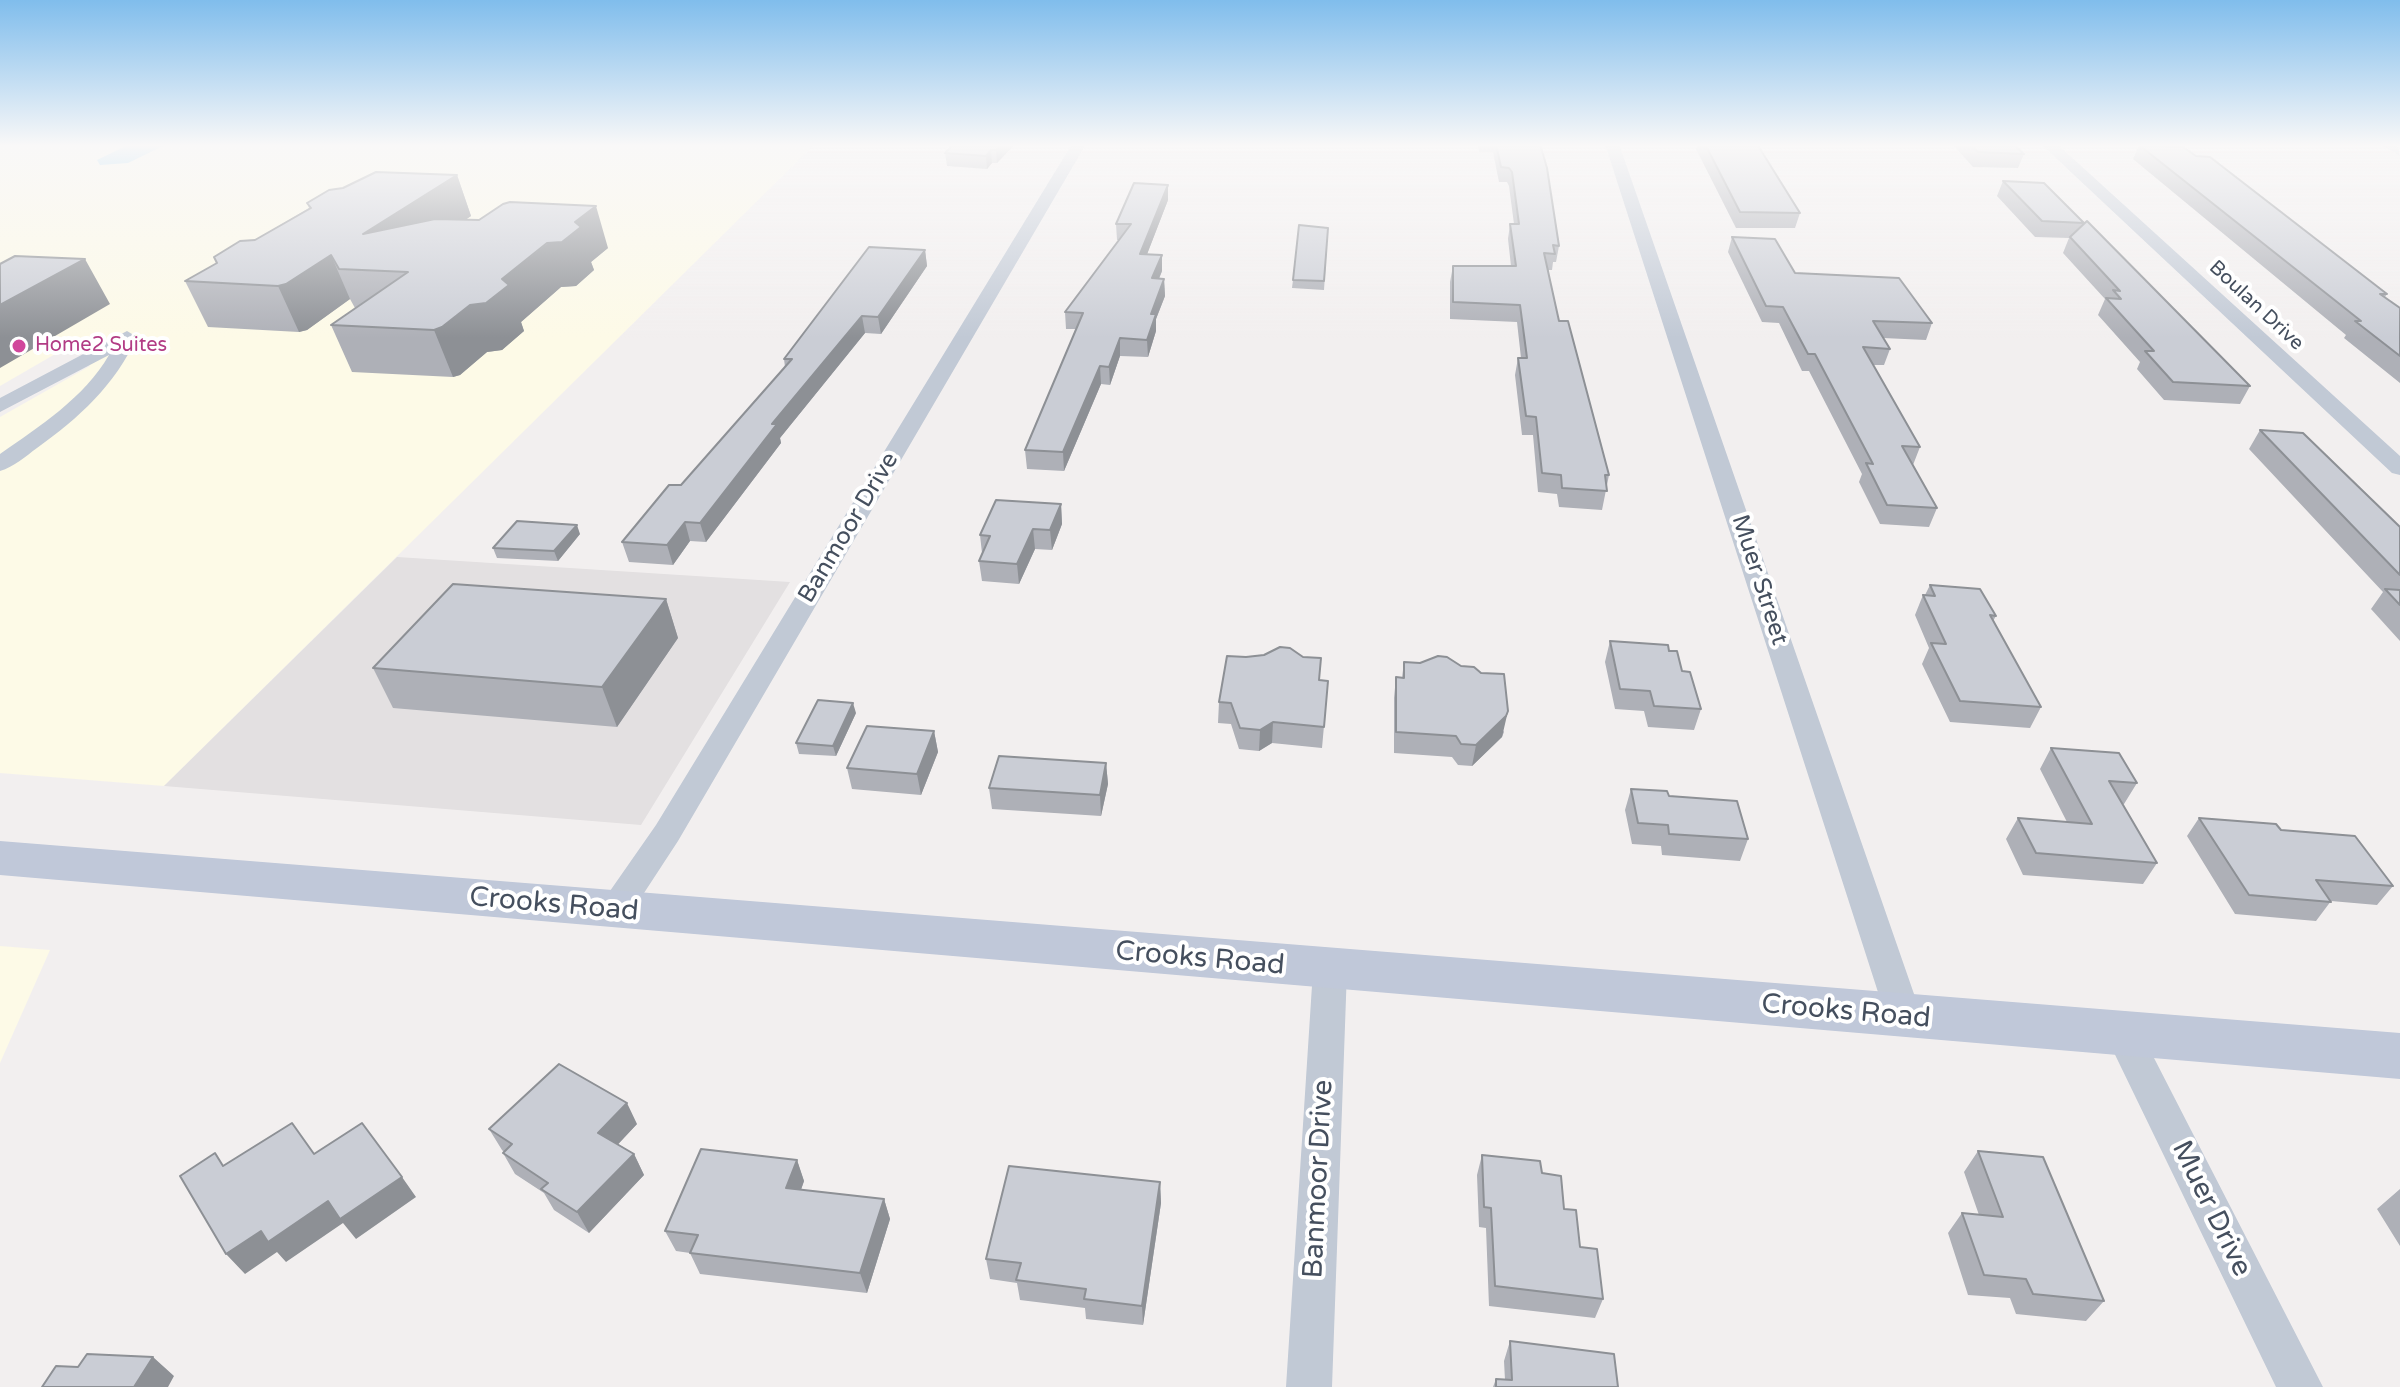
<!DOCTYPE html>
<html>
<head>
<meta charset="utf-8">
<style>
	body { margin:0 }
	canvas { display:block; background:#f2efef }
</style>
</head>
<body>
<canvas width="2400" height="1387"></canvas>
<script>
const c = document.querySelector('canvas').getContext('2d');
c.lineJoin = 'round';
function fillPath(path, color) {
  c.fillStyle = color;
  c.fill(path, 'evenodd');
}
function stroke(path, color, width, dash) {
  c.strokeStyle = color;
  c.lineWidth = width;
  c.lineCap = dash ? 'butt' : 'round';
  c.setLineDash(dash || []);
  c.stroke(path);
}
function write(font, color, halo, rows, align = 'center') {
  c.font = font + ' "Varela Round",sans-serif';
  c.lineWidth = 8;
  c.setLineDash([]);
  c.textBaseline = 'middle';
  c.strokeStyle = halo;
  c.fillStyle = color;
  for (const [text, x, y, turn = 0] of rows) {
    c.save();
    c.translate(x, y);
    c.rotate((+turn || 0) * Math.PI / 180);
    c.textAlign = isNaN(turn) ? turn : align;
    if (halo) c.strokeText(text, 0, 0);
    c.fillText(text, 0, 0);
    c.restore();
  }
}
fillPath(new Path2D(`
	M0 144H815L164 786 0 773V417L90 366 76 342 0 386Z
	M0 946 50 950 0 1063Z`), '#fdfae7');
fillPath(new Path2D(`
	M397 557 790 582 641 825 164 786Z`), '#e3e0e1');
fillPath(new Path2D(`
	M130 144H167L128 163 100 165 97 160Z`), '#84cbf2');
fillPath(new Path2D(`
	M1072 144H1086L678 841 627 919 615 923 603 919 598 910 603 901 656 825Z
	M1605 144H1619L1922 1017 1917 1028 1904 1032 1891 1028 1886 1017Z
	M2041 144H2057L2400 456V475L2392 473Z
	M2380 144H2397L2400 156Z
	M127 331 137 337C115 385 79 418 37 448 26 456 14 467 0 471V454C40 426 84 398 109 355L0 412V398Z
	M1330 956 1342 960 1347 970 1332 1387H1286L1313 970 1318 960Z
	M2122 1017 2135 1021 2323 1387H2276L2104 1032 2109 1021Z`), '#c1c9d5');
fillPath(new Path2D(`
	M0 841 2400 1033V1079L0 875Z`), '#c0c8d9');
fillPath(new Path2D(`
	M1015 144 997 163H992L987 169 947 166 945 153Z
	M1478 144H1540L1559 246 1556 262H1553L1552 270H1548L1559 321 1609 475 1602 510 1559 507 1557 494 1538 492 1533 435H1522L1515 375 1518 358H1521L1517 322 1450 319V282L1453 266H1511L1508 239 1510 224H1514L1509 186 1507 182H1499L1493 152H1479Z
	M1697 144H1757L1800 213 1795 228H1736L1696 149Z
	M1952 144H2013L2024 154 2018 168 1973 167Z
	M2139 145 2387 294 2385 297 2400 308V383L2344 338 2346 335 2133 159Z
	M457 175 471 216 465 220 608 248 591 262 594 270 576 286 561 287 521 322 524 331 502 350 487 352 460 375 453 377 352 372 331 325 355 308 350 299 307 330 299 332 208 327 185 281 217 263 214 257 255 240 309 208 307 203Z
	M2003 181 2044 183 2250 386 2240 404 2164 400 2137 369 2140 362 2098 315 2105 299 2063 253 2069 238 2035 237 1997 196Z
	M1168 185V200L1147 254 1162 271 1159 279H1164L1165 296 1156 319V331L1148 357 1120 356 1110 385 1101 384 1064 471 1027 469 1025 450 1076 329H1066L1065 312 1119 240H1117L1116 224Z
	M1328 228 1324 290 1292 288 1293 280Z
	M1732 237 1795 273 1932 323 1926 340 1883 338 1890 349 1884 365H1873L1920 447 1913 465 1937 508 1929 527 1880 524 1859 482 1862 474 1809 371H1802L1779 323 1762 322 1728 252Z
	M925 250 927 266 881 334 865 333 780 438 781 443 706 542 690 541 673 565 629 562 622 542 681 485 785 367 784 359Z
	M2260 430 2400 527V641L2371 609 2383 592 2249 449Z
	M1061 504 1062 524 1052 550 1035 549 1019 584 982 581 979 561 982 553 980 535Z
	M580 534 558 561 497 558 493 548Z
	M1930 585 1996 616 1993 621 2041 707 2030 728 1950 722 1922 664 1929 648 1915 615 1923 595H1925Z
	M666 599 678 638 617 727 393 708 373 668Z
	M1610 641 1669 651 1682 671 1701 709 1694 730 1648 727 1644 711 1615 709 1605 662Z
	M1404 662 1461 666 1504 732 1502 737 1472 766 1458 765 1452 757 1394 753V698L1396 677 1402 678Z
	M1319 680 1328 681 1322 748 1272 743 1259 751 1239 749 1231 724 1218 723 1219 702Z
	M856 713 836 756 799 754 796 743Z
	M934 731 938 752 921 795 852 789 847 768Z
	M2051 748 2137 783 2124 804H2122L2157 863 2143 884 2023 875 2006 839 2018 818 2067 822 2040 769Z
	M1106 763 1108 784 1101 816 992 809 989 788Z
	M1631 789 1669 796 1748 839 1740 861 1662 855 1661 846 1632 844 1625 810Z
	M2199 818 2281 830 2393 886 2377 905 2331 901 2316 921 2235 914 2187 836Z
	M637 1124 618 1144 634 1154 644 1175 589 1233 554 1210 544 1193 515 1174 503 1153 504 1152 502 1150 489 1129Z
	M1978 1151 2104 1301 2086 1321 2016 1314 2010 1298 1968 1295 1948 1233 1962 1213 1979 1215 1964 1172Z
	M1482 1155 1542 1173 1564 1209 1603 1299 1595 1318 1489 1306 1486 1228 1479 1227 1477 1175Z
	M797 1160 804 1181 801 1190 884 1199 890 1219 867 1293 700 1274 690 1253 676 1251 665 1231Z
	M1160 1182 1161 1203 1143 1325 1086 1319 1085 1308 1020 1300 1017 1283 990 1279 986 1259Z
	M2400 1189V1246L2377 1209Z
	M1510 1341 1618 1387H1493L1496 1379 1505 1380 1504 1361Z`), '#aeb0b7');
fillPath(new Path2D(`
	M1002 144H1015L997 163 996 150Z
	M991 150 992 163 987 169 986 156Z
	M457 175 471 216 391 271 363 234Z
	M1168 185V200L1141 270 1140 254Z
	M596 206 608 248 591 262 594 270 576 286 561 287 521 322 524 331 502 350 487 352 460 375 453 377 434 330 502 279Z
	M925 250 927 266 881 334 878 317Z
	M331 255 350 299 307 330 299 332 278 286Z
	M1162 255V271L1152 295V278Z
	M85 259 110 304 0 368V305Z
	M1164 279 1165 296 1156 319V331L1148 357 1147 340 1151 314Z
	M862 316 865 333 780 438 781 443 706 542 700 523 772 424Z
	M1120 338V356L1110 385 1109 367Z
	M1100 366 1101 384 1064 471 1063 452Z
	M1061 504 1062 524 1052 550 1050 530Z
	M685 522 690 541 673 565 667 545Z
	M577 525 580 534 558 561 554 551Z
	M1033 529 1035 549 1019 584 1017 564Z
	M666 599 678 638 617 727 602 687Z
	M853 703 856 713 836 756 833 746Z
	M1508 711 1502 737 1472 766 1476 745Z
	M1273 722 1272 743 1259 751 1260 730Z
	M934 731 938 752 921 795 917 774Z
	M1106 763 1108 784 1101 816 1100 795Z
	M627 1103 637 1124 609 1154 598 1133Z
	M634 1154 644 1175 589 1233 577 1212Z
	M797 1160 804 1181 794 1209 786 1188Z
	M402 1177 416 1197 356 1239 343 1223 286 1262 277 1252 245 1274 226 1254 261 1231 328 1201Z
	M1160 1182 1161 1203 1143 1325 1142 1306Z
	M884 1199 890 1219 867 1293 860 1273Z
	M153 1357 174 1376 168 1387H134Z`), '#8d9095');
const building = new Path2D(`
	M954 144H1002L996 150H991L986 156 945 153Z
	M1496 144H1540L1547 168 1559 246 1553 245 1555 254 1544 253 1559 321H1568L1609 475H1605L1607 491 1562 488 1561 475 1542 473 1536 417 1526 416 1518 358H1527L1520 305 1453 302V266H1516L1510 224H1519L1512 172 1509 168 1501 167Z
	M1705 144H1757L1800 213 1740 212Z
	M1970 144H2013L2024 154 1978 152Z
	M2139 145 2183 147 2196 156 2210 157 2387 294H2380L2400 308V356L2355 321H2361Z
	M376 172 457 175 363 234 435 219 479 220 503 204 510 202 596 206 575 222 581 227 562 242 547 243 502 279 509 285 486 303 470 305 442 327 434 330 331 325 408 272 339 269 331 255 286 284 278 286 185 281 217 263 214 257 240 241 255 240 311 208 307 203 329 190 343 188Z
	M2003 181 2044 183 2084 223 2042 221Z
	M1134 183 1168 185 1140 254 1162 255 1152 278 1164 279 1151 314H1156L1147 340 1120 338 1109 367 1100 366 1063 452 1025 450 1083 313 1065 312 1131 224H1116Z
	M2087 221 2250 386 2173 382 2145 351H2154L2106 298 2121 299 2113 290 2120 291 2070 237Z
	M1299 225 1328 228 1324 281 1293 280Z
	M1732 237 1775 239 1795 273 1899 278 1932 323 1873 321 1890 349 1863 347 1920 447 1902 446 1937 508 1887 505 1866 463 1873 464 1815 354H1808L1783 307 1766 306Z
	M869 247 925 250 878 317 862 316 772 424H777L700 523 685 522 667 545 622 542 669 485H681L792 359H784Z
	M15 256 85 259 0 305V264Z
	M2260 430 2303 433 2400 527V575Z
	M996 500 1061 504 1050 530 1033 529 1017 564 979 561 990 536 980 535Z
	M517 521 577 525 554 551 493 548Z
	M453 584 666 599 602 687 373 668Z
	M1930 585 1980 589 1996 616 1990 615 2041 707 1960 701 1931 643 1946 644 1923 595 1935 596Z
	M2385 589 2400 590V605Z
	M1610 641 1668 645 1669 651H1677L1682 671 1690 672 1701 709 1654 706 1650 691 1620 689Z
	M1280 647 1290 648 1303 657 1321 658 1319 680 1328 681 1324 727 1273 722 1260 730 1240 728 1231 703 1219 702 1227 656 1246 657 1264 655Z
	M1438 656 1447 657 1461 666 1474 667 1481 673 1504 674 1508 711 1506 716 1476 745 1461 744 1456 736 1396 732V677L1404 678V662L1420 663Z
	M818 700 853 703 833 746 796 743Z
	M867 726 934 731 917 774 847 768Z
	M2051 748 2119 753 2137 783 2109 781 2157 863 2036 853 2018 818 2092 824Z
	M999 756 1106 763 1100 795 989 788Z
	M1631 789 1667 791 1669 796 1737 801 1748 839 1669 834 1668 825 1638 823Z
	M2199 818 2276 824 2281 830 2355 836 2393 886 2316 880 2331 902 2249 895Z
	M559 1064 627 1103 598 1133 634 1154 577 1212 541 1189 548 1183 503 1153 512 1144 489 1129Z
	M292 1123 314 1154 362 1123 402 1177 340 1219 328 1201 268 1242 261 1231 226 1254 180 1176 215 1153 223 1166Z
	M701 1149 797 1160 786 1188 884 1199 860 1273 690 1253 698 1235 665 1231Z
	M1978 1151 2043 1157 2104 1301 2033 1294 2026 1279 1984 1275 1962 1213 2003 1217Z
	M1482 1155 1540 1161 1542 1173 1561 1176 1564 1209 1576 1210 1580 1247 1597 1249 1603 1299 1495 1286 1491 1208 1484 1207Z
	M1009 1166 1160 1182 1142 1306 1084 1299 1086 1289 1016 1280 1021 1263 986 1259Z
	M1510 1341 1614 1354 1618 1387H1496V1379L1512 1380Z
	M87 1354 153 1357 134 1387H42L56 1366 78 1367Z`);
fillPath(building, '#cacdd5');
stroke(building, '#8d9095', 2);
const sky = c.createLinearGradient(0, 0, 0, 338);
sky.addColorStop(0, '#80bdec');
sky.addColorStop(0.43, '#f9f8f8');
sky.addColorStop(1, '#f9f8f800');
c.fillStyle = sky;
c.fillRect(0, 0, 2400, 338);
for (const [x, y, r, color] of [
	[19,346,8,"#d1479c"]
]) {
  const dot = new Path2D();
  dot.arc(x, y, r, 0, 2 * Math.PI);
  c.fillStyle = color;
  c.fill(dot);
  stroke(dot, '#fff', 3);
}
write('20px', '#454f5e', '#fff', [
	["Boulan Drive",2256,306,43]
]);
write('20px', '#b23c85', '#fff', [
	["Home2 Suites",35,346]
], 'left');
write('24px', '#454f5e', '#fff', [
	["Banmoor Drive",849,528,-59],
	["Muer Street",1759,580,72]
]);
write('28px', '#454f5e', '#fff', [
	["Crooks Road",554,905,5],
	["Crooks Road",1200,959,5],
	["Crooks Road",1846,1012,5],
	["Banmoor Drive",1319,1179,-87],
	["Muer Drive",2211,1209,64]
]);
</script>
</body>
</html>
